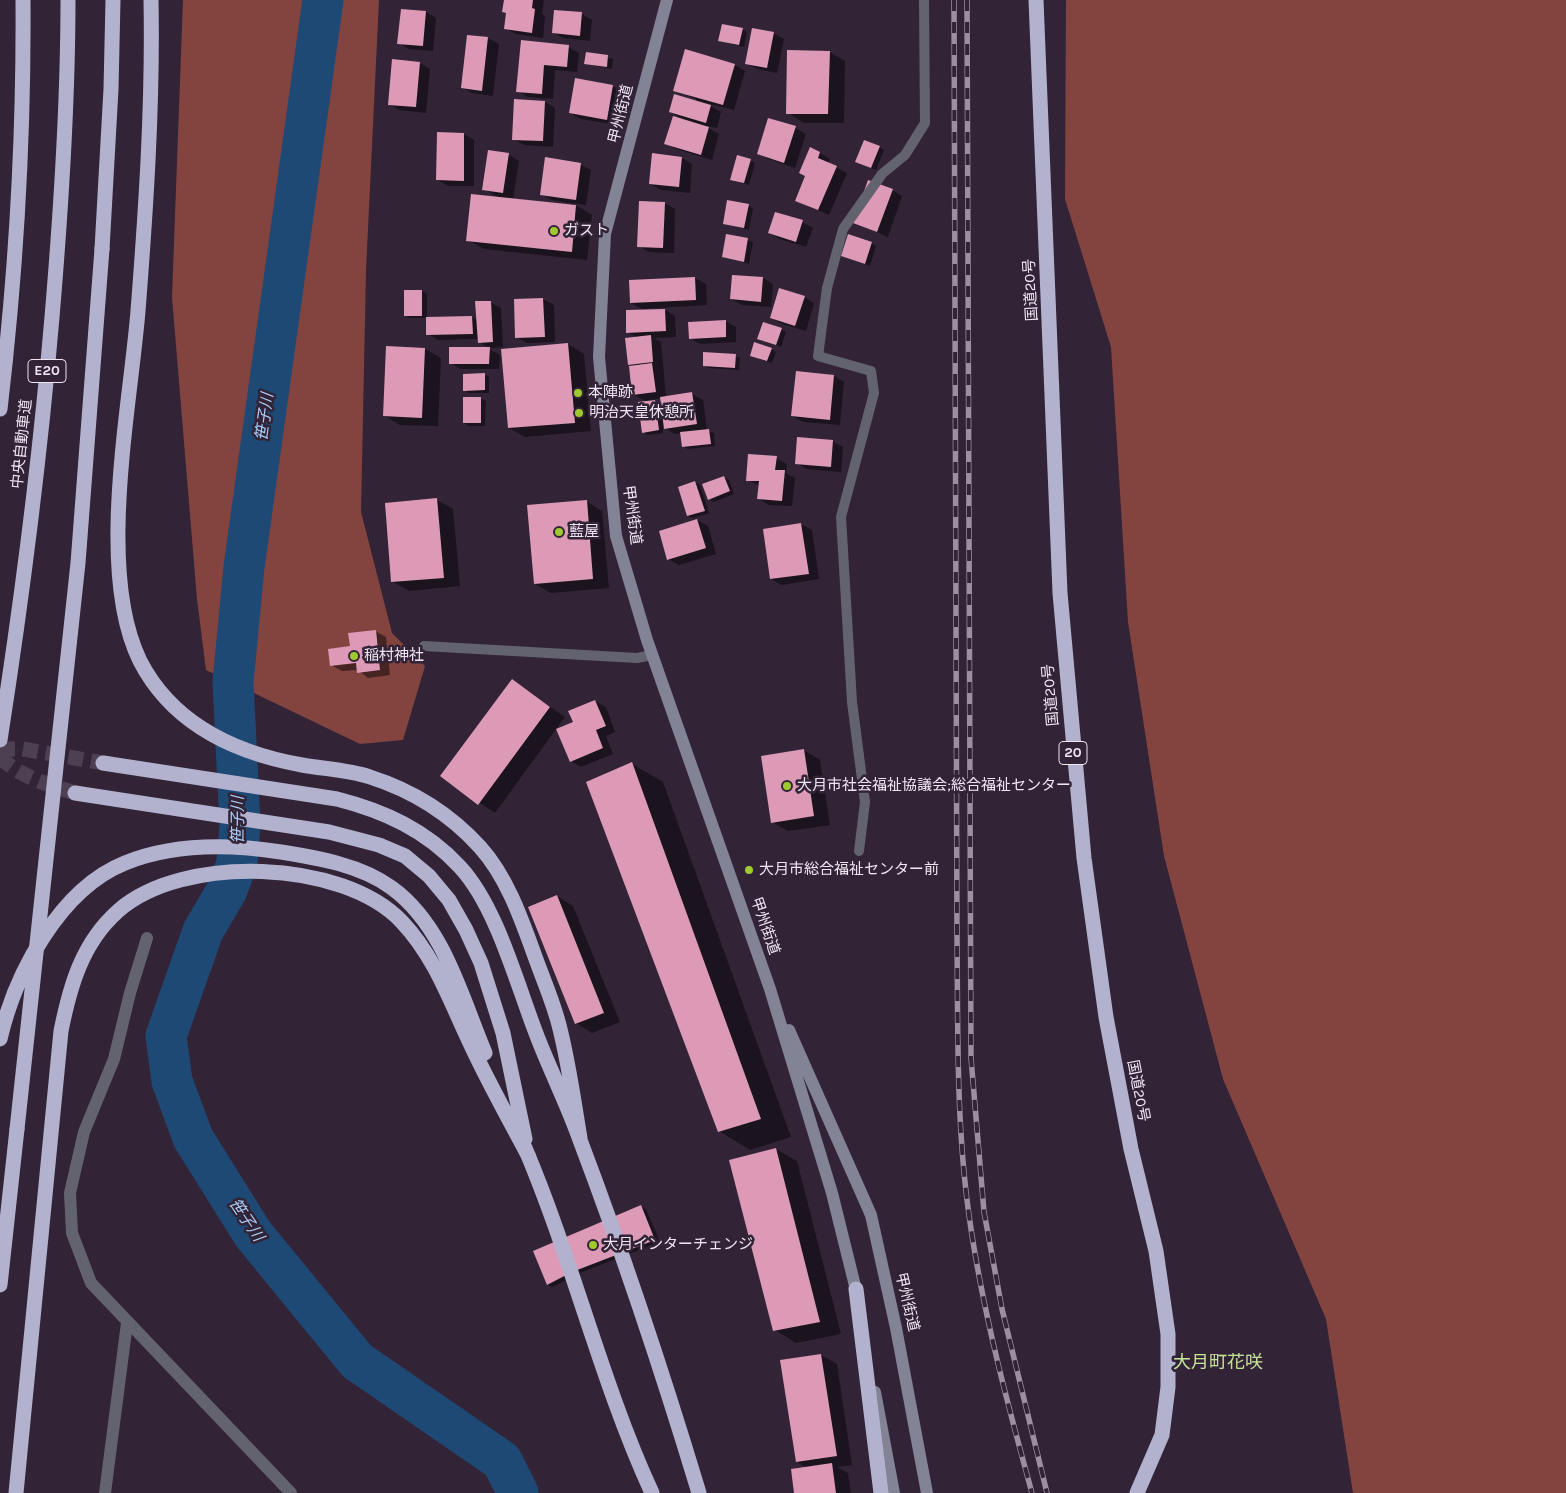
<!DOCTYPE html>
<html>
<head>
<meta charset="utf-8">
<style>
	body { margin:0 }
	canvas { display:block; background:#322337 }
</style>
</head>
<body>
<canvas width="1566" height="1493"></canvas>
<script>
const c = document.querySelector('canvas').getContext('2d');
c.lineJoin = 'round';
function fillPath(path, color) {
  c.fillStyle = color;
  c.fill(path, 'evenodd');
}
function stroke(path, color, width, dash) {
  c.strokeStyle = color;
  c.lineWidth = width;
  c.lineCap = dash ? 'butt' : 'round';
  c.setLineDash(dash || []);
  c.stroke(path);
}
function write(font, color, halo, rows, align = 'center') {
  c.font = font + ' Karla,"Noto Sans JP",sans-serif';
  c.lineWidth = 5;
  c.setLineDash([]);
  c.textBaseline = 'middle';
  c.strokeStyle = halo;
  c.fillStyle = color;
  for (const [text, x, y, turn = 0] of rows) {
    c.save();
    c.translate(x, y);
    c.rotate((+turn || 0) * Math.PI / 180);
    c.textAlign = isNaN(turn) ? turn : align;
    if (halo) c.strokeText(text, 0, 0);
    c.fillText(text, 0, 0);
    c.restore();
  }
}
fillPath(new Path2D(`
	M183 0H379L366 270 361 512 392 633 425 666 403 740 360 744 206 670 197 599 172 297Z
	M1066 0H1566V1493H1353L1326 1319 1223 1079 1164 856 1128 622 1111 347 1065 199Z`), '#834440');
fillPath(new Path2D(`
	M505 0H544L542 14 545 16 543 38 516 34 505 28 507 14 503 12Z
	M555 11 582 14 592 20 590 41 563 38 553 32Z
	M426 12 436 18 433 51 409 49 399 43Z
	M742 29 747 32 744 47 720 41Z
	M773 33 784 39 777 73 757 69 746 63Z
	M468 36 488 38 499 44 493 96 472 93 462 87Z
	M522 42 568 47 579 53 577 72 555 70 553 99 528 97 518 91Z
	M686 51 735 65 745 71 734 110 706 103 721 112 717 128 705 126 719 134 712 160 676 149 666 143 683 119 670 112 696 102V99L675 90Z
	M829 52 845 61 844 123H804L788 113Z
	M587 53 613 59 612 69 586 64Z
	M420 63 430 69 426 113 399 110 389 104Z
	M612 86 623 92 617 125 581 119 570 113Z
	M545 102 555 108 553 147 524 145 513 139Z
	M795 128 806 134 795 168 769 159 758 153Z
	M464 134 474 140V186H448L438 180Z
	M879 147 884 150 876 170 861 164Z
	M820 153 830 159 828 163 847 173 829 215 796 200Z
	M509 155 519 161 513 199 571 205V203L552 200 541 194 580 164 591 170 586 205 572 203 592 215 587 260 484 249 468 240 499 198 484 189Z
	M653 155 682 158 692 164 690 193 661 190 650 184Z
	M750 160 755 163 749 185 732 179Z
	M892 190 902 196 888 237 854 222Z
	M664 203 675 209 674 253 649 252 639 246Z
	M748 206 753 208 749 230 724 223Z
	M802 222 813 228 806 247 780 239 769 233Z
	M727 235 753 242 749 264 723 257Z
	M871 243 876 246 870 266 842 256Z
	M695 278 706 284 707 305 642 309 631 303 630 281Z
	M763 278 773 284 771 307 742 305 731 299Z
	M422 291 427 294V318L472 317 477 320 490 302 501 308 503 347 489 348 479 342V339L438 340 428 334 427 318H410L406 316Z
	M804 297 814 303 806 331 782 324 771 318Z
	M543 299 554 305 555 342 527 343 516 337 515 301Z
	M665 310 675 316 676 337 653 338 661 342 666 397 692 394 703 400 707 431 714 433 715 446 688 449 683 446 682 433 675 434 663 427V433L648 435 643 432 647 402 634 395 633 366 629 364 637 338 628 332ZM661 398 664 419H661L659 404 652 400Z
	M725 321 736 327V342L700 344 690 338Z
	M781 329 786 332 781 347 758 338Z
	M568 344 584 354 591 431 525 437 509 428Z
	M387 347 425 349 441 358 438 426 400 425 384 415Z
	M489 349 500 355 499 369H461L450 363Z
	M771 349 776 352 772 363 756 358Z
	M735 356 740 358 739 370 709 368 704 365Z
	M484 374 489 377V393H469L464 390Z
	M834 376 844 382 840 425 803 422 792 416Z
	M481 399 486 401 485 426H469L464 423Z
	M832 441 843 447 841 472 807 469 796 463Z
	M776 458 787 464 786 473 795 478 792 506 769 505 759 499 760 486 748 480Z
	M724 477 729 480 734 494 714 502 709 499Z
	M695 482 700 485 709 513 693 518 688 516 680 487Z
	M437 500 453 509 460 586 409 591 393 582 386 504Z
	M586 501 602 511 609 588 551 593 535 584Z
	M697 520 708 526 716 554 679 565 668 559Z
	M801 524 812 530 819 579 782 585 771 579 764 530Z
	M375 631 386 637 390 675 368 678 358 670 342 671 331 665 352 647Z
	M512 680 565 717 495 813 441 776Z
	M595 701 606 707 615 732 606 736 613 754 581 767 571 761 575 723Z
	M804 750 820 760 830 825 788 831 772 822Z
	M632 764 663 782 791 1137 750 1150 719 1131Z
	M557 896 573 906 620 1022 592 1033 576 1023Z
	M776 1149 797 1161 841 1334 796 1343 775 1330Z
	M641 1207 646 1209 660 1242 577 1274 553 1287 548 1285 534 1252Z
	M821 1355 837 1364 852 1465 837 1467 848 1473 851 1493H795L807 1468 797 1462Z`), '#0007');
stroke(new Path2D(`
	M323 0 244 567 233 682 240 825 237 863 227 890 203 931 166 1036 172 1081 193 1138 253 1234 357 1361 502 1461 518 1493`), '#1e4974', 41);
fillPath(new Path2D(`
	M504 0H533L532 8 535 9 532 33 504 29 506 13 502 12Z
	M401 9 426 11 423 46 397 44Z
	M554 10 582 12 580 36 552 33Z
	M722 24 743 28 739 45 718 41Z
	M752 28 774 32 767 68 745 64Z
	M467 35 488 37 482 91 461 88Z
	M521 40 569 45 567 67 544 65 542 94 516 92Z
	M685 49 735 64 723 105 673 91Z
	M787 50 830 51 828 114H786Z
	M586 52 608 55 607 67 584 64Z
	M392 59 420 62 416 107 388 105Z
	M575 78 613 85 607 120 569 113Z
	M674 94 711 105 706 123 669 112Z
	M514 99 545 101 543 141 512 140Z
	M673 116 709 127 701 155 664 144Z
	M768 118 796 126 784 163 757 154Z
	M437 132 464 133V181L436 180Z
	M864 140 880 146 871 168 855 162Z
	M810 147 820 152 818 158 837 166 818 210 795 201 805 176 799 173Z
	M488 150 509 153 503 193 482 190Z
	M652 153 682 157 679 187 649 184Z
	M737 155 751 159 744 183 730 180Z
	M545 157 581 163 576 200 540 195Z
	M868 180 893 189 877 232 853 223Z
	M471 194 576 205 572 252 466 241Z
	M727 200 749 204 744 228 723 224Z
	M639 201 665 202 663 248 637 247Z
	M775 212 803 220 796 242 768 233Z
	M726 234 748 238 744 262 722 257Z
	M848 234 872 242 865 264 841 256Z
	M732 275 763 277 761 302 730 299Z
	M695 277 696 300 630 303 629 280Z
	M779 288 805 296 795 326 770 318Z
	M404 290H422V316H404Z
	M543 298 545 337 515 338 514 299Z
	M475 301H491L493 342 478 343Z
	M665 309 666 331 626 333V310Z
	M472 316 473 334 426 335V317Z
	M726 320V337L689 339 688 322Z
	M763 322 782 328 776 345 757 339Z
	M651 335 653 362 628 365 625 338Z
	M754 342 772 348 767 361 750 356Z
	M568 343 575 423 508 428 501 349Z
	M386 346 425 348 422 418 383 416Z
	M449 347H490L489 364H449Z
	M703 352 736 354 735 368 703 366Z
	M652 363 656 392 632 395 629 366Z
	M796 371 834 375 830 420 791 416Z
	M485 373V390L463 391V374Z
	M692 392 697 424 664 429 660 397Z
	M463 397H481V423H463Z
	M655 400 659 430 642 433 638 402Z
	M709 429 711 444 682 447 680 432Z
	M797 437 833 440 831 467 795 464Z
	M748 454 777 456 775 470H785L782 501 757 499 759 481H746Z
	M724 476 730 491 708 500 702 484Z
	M695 481 705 511 687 516 678 487Z
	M437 498 444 578 391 582 385 503Z
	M587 500 593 579 534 584 527 505Z
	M697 519 706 548 667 560 659 531Z
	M801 523 809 574 770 579 763 529Z
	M376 630 380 670 357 673 356 663 330 666 328 649 350 646 348 633Z
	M512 679 550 707 478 805 440 776Z
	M595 700 606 726 596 730 603 748 570 762 556 729 573 722 568 711Z
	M804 749 814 816 771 823 761 756Z
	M632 762 761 1119 718 1132 586 782Z
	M557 895 604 1013 575 1024 528 907Z
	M776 1148 820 1322 773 1331 729 1160Z
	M641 1205 655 1240 572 1272 547 1285 533 1251Z
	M821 1354 837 1456 796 1462 780 1360Z
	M832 1463 836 1493H794L791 1469Z`), '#dc9ab7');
stroke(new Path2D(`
	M0 749H23L103 763
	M0 757C19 777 50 785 75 793`), '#4e4053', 15, [15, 8]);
stroke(new Path2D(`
	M424 646 637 658 652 655
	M859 851 865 802 852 702 841 517 874 393 871 371 818 356 827 288 843 229 882 174 905 155 925 123 924 0`), '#63636f', 10);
stroke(new Path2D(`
	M147 938 130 993 114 1059 84 1132 70 1193 72 1233 91 1283 291 1493
	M105 1493 127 1323`), '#63636f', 12);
stroke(new Path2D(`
	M667 0 605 234 599 357 616 536 647 640 770 989 832 1193 858 1298
	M789 1030 871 1215 896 1328 927 1493
	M875 1392 894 1493`), '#838396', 12);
stroke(new Path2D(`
	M151 0C153 104 146 208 138 311 130 409 96 572 140 661 173 725 235 753 302 765 325 769 349 770 370 777 414 791 449 813 480 847 506 876 520 915 533 951 542 977 554 1003 560 1029 569 1065 574 1102 580 1138
	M1036 0 1060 593 1084 858 1106 1017 1131 1149 1156 1251 1168 1334V1387L1162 1435 1137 1493
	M102 249 111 89 113 0
	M0 409C16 274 24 137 23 0
	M0 740C22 599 40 458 52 317 61 211 68 106 68 0
	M103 763 337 799C384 811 426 830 460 867 498 908 518 989 539 1041 552 1074 568 1106 580 1140 624 1256 663 1374 699 1493
	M75 793 329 832 379 845 405 856 429 876 449 900 466 930 481 963 503 1033 525 1139
	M0 1039C15 974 60 889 125 863 174 843 229 844 281 852 318 858 361 865 392 888 444 926 461 996 485 1053
	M525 1148C573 1261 601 1382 652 1493
	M0 1285 17 1129
	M856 1289 881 1493
	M16 1493 61 1031C70 986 82 943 118 911 182 854 343 859 402 922 435 957 450 1001 470 1043 488 1082 509 1119 529 1157`), '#b2b2cf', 15);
const rail = new Path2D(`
	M954 0 957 935C958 1028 956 1123 969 1215 982 1309 1007 1402 1032 1493
	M967 0 971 1058 984 1212 1002 1309 1047 1493`);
stroke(rail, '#9c90a0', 5.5);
stroke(rail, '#322337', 4, [11]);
stroke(new Path2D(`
	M17 1129 78 563 102 249`), '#b2b2cf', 15);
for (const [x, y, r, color] of [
	[554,231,5,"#9eca2f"],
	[578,393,5,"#9eca2f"],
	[579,413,5,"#9eca2f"],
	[559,532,5,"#9eca2f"],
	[354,656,5,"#9eca2f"],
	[787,786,5,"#9eca2f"],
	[749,870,5,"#9eca2f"],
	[593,1245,5,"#9eca2f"]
]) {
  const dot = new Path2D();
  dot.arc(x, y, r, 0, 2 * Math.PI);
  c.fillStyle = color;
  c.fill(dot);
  stroke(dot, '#322337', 2);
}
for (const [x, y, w] of [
	[47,371,38],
	[1073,753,28]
]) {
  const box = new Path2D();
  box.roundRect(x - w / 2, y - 11.5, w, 23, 4);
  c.fillStyle = '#322337';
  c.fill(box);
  stroke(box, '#f0e6f3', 1);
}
write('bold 14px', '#f0e6f3', null, [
	["E20",47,371],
	["20",1073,753]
]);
write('15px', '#f0e6f3', '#322337', [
	["甲州街道",621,114,-76],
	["国道20号",1031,290,-93],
	["中央自動車道",22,444,-84],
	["甲州街道",632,515,82],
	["国道20号",1051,695,-95],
	["甲州街道",765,926,71],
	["国道20号",1138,1091,79],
	["甲州街道",907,1302,77]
]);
write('15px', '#f0e6f3', '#322337', [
	["ガスト",564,231],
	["本陣跡",588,393],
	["明治天皇休憩所",589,413],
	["藍屋",569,532],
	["稲村神社",364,656],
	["大月市社会福祉協議会;総合福祉センター",797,786],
	["大月市総合福祉センター前",759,870],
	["大月インターチェンジ",603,1245]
], 'left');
write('italic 16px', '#aacff8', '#322337', [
	["笹子川",265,417,-82],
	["笹子川",238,820,-90],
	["笹子川",246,1220,56]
]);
write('18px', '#c6e198', '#322337', [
	["大月町花咲",1218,1363]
]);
</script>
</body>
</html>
